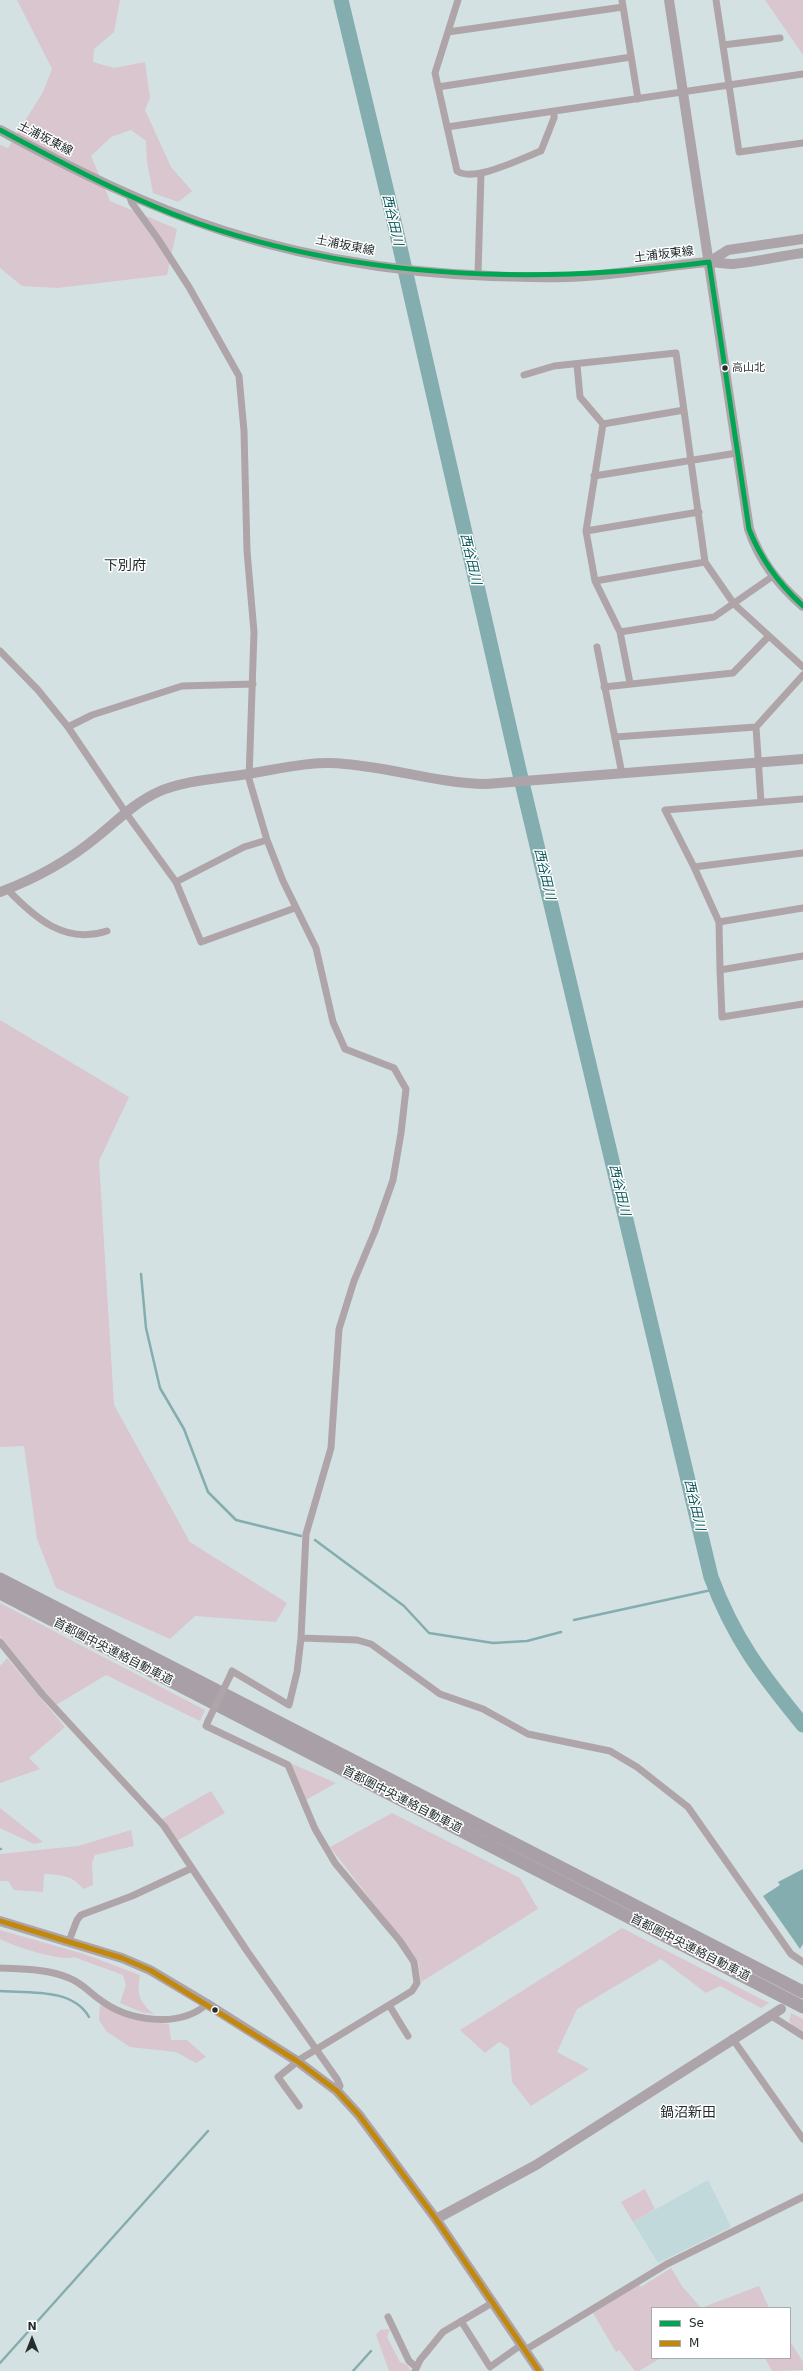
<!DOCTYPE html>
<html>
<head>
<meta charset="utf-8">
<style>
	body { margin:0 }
	#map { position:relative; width:803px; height:2371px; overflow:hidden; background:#d4e1e2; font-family:"DejaVu Sans",sans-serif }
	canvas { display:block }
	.legend { position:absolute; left:651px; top:2307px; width:140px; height:52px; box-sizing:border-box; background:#fff; border:1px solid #a7abab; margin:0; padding:5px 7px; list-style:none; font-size:12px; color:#242d2d }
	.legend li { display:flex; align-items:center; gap:8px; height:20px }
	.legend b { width:20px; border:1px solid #a7abab }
	.north { position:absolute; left:12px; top:2319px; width:40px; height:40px; -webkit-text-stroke:3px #fff; paint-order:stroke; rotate:0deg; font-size:11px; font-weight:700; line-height:16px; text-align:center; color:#242d2d }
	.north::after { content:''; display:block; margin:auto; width:14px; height:18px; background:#242d2d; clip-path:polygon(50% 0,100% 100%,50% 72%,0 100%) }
</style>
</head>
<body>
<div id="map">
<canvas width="803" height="2371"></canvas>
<ul class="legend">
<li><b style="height:5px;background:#00a651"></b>Se</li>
<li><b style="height:5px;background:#c2880b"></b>M</li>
</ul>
<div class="north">N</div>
</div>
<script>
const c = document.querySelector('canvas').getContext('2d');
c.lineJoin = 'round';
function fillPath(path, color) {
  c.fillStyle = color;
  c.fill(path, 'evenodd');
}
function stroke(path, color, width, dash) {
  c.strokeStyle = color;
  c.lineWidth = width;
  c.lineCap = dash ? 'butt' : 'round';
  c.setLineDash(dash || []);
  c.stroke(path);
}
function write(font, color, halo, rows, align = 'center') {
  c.font = font + ' "DejaVu Sans","Noto Sans JP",sans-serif';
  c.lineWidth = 3;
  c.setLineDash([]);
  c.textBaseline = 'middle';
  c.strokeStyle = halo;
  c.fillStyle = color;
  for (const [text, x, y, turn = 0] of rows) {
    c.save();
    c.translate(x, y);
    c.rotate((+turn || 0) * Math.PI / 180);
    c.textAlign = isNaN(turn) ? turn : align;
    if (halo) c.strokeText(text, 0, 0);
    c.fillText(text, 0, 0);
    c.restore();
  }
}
fillPath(new Path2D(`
	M708 2180 731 2227 658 2263 633 2222Z`), '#c1d9db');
fillPath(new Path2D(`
	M17 0H120L114 32 94 49 93 62 114 68 145 62 150 98 145 110 171 167 192 191 178 202 153 193 147 162 146 141 131 130 111 137 91 156 110 201 177 229 167 275 57 288 22 286 0 268V145L8 148 43 92 52 69Z
	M765 0H803V55Z
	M0 1020 129 1097 99 1161 114 1405 190 1542 287 1603 276 1622 195 1616 170 1639 56 1588 37 1539 24 1446 0 1447Z
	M0 1603 205 1710 200 1721 106 1675 56 1705 0 1636Z
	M7 1658 65 1727 29 1758 40 1769 0 1783V1666Z
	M290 1763 336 1783 304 1801Z
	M211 1791 225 1813 177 1841 162 1819Z
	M0 1808 43 1842 34 1844 0 1828Z
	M392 1813 520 1878 538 1909 421 1982 418 1961 330 1847Z
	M131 1830 134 1846 95 1855 92 1863 93 1885 83 1889C73 1875 60 1875 44 1874L43 1892 14 1890 8 1881H0V1854L78 1846Z
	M622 1928 769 2003 761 2008 720 1986 706 1993 661 1959 577 2009 557 2052 589 2069 531 2106 512 2082 509 2048 499 2042 485 2053 460 2030Z
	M0 1930 84 1954 140 1975C137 1994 138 2001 154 2014L141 2012 120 2003 126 1985 123 1975 74 1957C61 1962 13 1946 0 1939Z
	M100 2005C123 2016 144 2022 169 2024L171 2040H187L206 2057 196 2063 176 2052 130 2047 106 2031 99 2020Z
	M791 2013 803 2019V2032L793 2026 789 2021Z
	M645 2189 655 2209 633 2222 621 2202Z
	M671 2268 682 2286 701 2308 759 2286 769 2308H652V2358H661L639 2371H635L619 2350 616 2352 593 2313 638 2284 641 2287Z
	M390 2329 387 2337 400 2362 407 2365 411 2371H389L376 2335 380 2330Z
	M790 2341 803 2362V2370L772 2371 765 2358H790Z`), '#d9c6cf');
fillPath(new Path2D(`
	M803 1869V1944L800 1949 763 1896 780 1885 778 1882Z`), '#84adb0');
stroke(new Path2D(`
	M141 1274 146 1328 160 1388 184 1429 208 1492 236 1520 301 1536
	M315 1540 404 1606 429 1633 493 1643 527 1641 561 1632
	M574 1620 716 1589
	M0 1849H1
	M0 1991C29 1993 73 1988 89 2017
	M0 2363 208 2131
	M353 2371 371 2351`), '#84adb0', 2.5);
stroke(new Path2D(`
	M341 0 396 230 519 770 711 1577C734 1639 762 1675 803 1725`), '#84adb0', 15);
stroke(new Path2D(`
	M458 0 435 73 457 171C474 183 522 158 541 151L554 118V111
	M622 0 638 99
	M716 0 729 85 803 74
	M448 32 623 7
	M723 45 780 38
	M438 87 631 57
	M447 127 729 85 739 152 803 143
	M129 195 132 203 158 239 189 287 239 376 244 431 247 551 254 632 249 779 267 840 283 881 316 948 333 1022 345 1049 394 1068 406 1089 401 1133 393 1180 375 1231 354 1281 339 1329 331 1448 306 1534 301 1638 297 1672 289 1705 232 1671 230 1676
	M478 274 481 174
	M577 365 580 397 603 424 684 410
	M524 375 554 366 676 353 705 562 734 604 803 667
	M603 424 586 531 595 581 620 632 630 683
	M594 476 737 453
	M586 531 699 512
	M595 581 705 562
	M620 632 714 617 773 576
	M597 647 622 774
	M0 651 38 690 68 727 126 813 176 882 201 942 295 908
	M604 687 733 673 768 637
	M68 727 92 715 182 686 253 684
	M756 727 761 802
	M615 737 756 727 803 675
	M694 867 665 810 803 799
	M176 882 244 847 267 840
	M7 889C34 917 64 945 107 931
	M719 922 694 867 803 853
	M803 956 720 970 722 1017 803 1004
	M720 970 719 922 803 908
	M301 1638 357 1640 371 1644 440 1694 483 1709 528 1734 610 1751 637 1767 688 1807 791 1954 803 1962
	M0 1642 43 1695 164 1826 247 1951 337 2079 340 2086 337 2091
	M208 1721 206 1726 288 1765 315 1829 335 1863 400 1941 414 1962 417 1983 412 1991 302 2058 278 2077 299 2106
	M69 1941 77 1920 81 1915 132 1896 192 1868
	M0 1968C22 1969 49 1969 69 1978 82 1983 89 1992 99 1999 127 2021 179 2029 207 2004
	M389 2005 408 2036
	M770 2015 803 2036
	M732 2038 803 2139
	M388 2317 409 2361 416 2367
	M461 2321 490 2367 521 2345
	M525 2350 667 2264 803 2197
	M415 2371 420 2360 443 2332 492 2303`), '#afa5a9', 7);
stroke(new Path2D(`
	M669 0 749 529C760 561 778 584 803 606
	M0 130C72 169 146 206 224 231 333 266 453 279 567 277 614 276 661 266 708 262 716 262 725 264 733 264 756 262 780 256 803 253
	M709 262 728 250 803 239
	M0 892C35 879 68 861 97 837 117 821 134 803 158 792 183 781 214 779 241 775 275 770 310 760 345 764 393 768 438 783 486 784L803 759
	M0 1921 122 1958 150 1970 207 2004 297 2061 337 2091 359 2115 436 2219 539 2371
	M436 2219 536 2165 781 2009`), '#aca4a8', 10);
stroke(new Path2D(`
	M0 1579 803 1992
	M0 1593 803 2007`), '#a8a0a6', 13);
stroke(new Path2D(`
	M208 1721 230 1676`), '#afa5a9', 7);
stroke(new Path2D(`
	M0 130C64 164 129 199 197 223 363 280 537 285 709 262
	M709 262 749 529C761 560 779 584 803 606`), '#00a651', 5);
stroke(new Path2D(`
	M0 1921 122 1958 150 1970 297 2061 337 2091 359 2115 436 2219 539 2371`), '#c2880b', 5);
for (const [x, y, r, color] of [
	[725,368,3.5,"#242d2d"],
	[215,2010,3.5,"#242d2d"]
]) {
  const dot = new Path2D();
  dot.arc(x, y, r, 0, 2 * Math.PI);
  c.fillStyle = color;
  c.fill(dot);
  stroke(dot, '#fff', 1.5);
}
write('11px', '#242d2d', '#fff', [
	["高山北",732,368]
], 'left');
write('12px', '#242d2d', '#fff', [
	["土浦坂東線",45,139,27],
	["土浦坂東線",345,246,11],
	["土浦坂東線",664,255,-7],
	["首都圏中央連絡自動車道",113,1652,27],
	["首都圏中央連絡自動車道",402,1800,27],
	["首都圏中央連絡自動車道",690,1948,27]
]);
write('italic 13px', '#09595d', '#fff', [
	["西谷田川",392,220,77],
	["西谷田川",470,559,77],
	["西谷田川",544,874,77],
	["西谷田川",619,1190,77],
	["西谷田川",694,1505,77]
]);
write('14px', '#242d2d', '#fff', [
	["下別府",125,566],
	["鍋沼新田",688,2113]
]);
</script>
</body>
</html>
